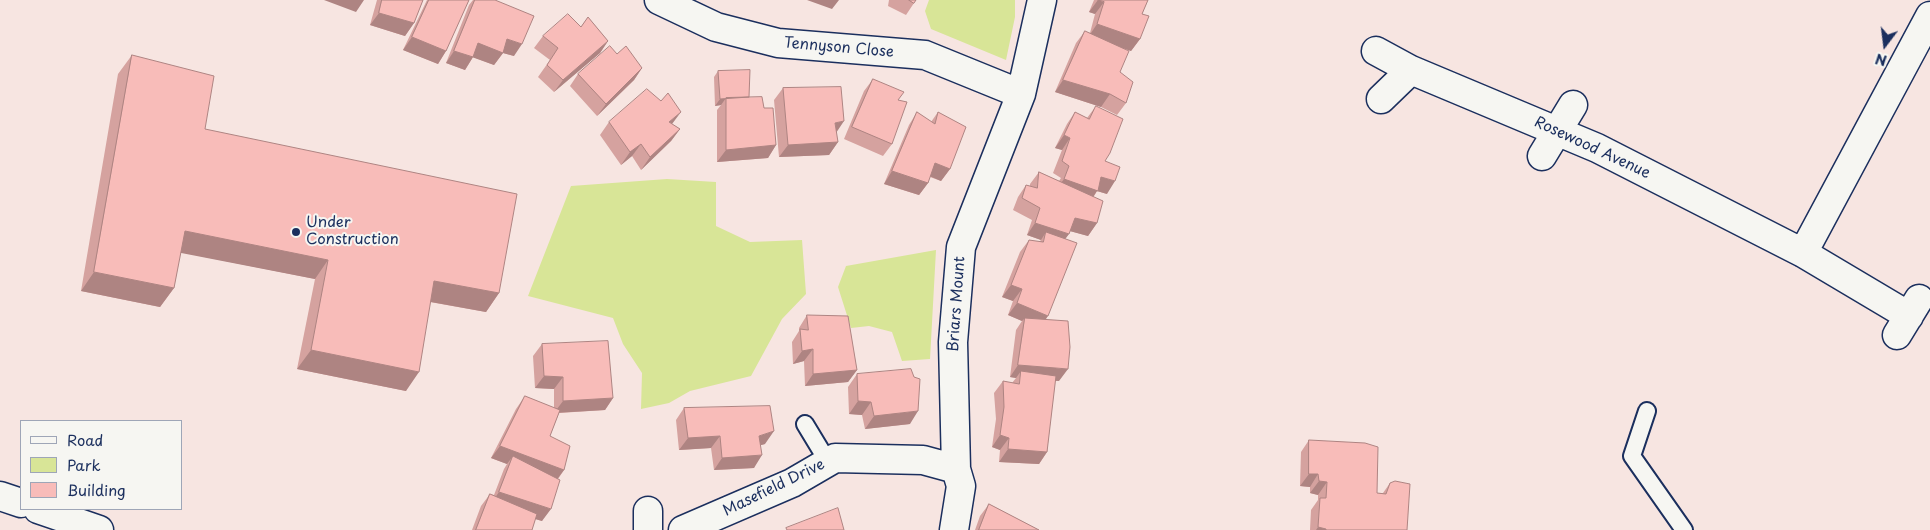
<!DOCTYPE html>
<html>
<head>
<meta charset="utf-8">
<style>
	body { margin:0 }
	#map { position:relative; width:1930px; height:530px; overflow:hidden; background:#f7e5e1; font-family:"Playpen Sans",sans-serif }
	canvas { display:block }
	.legend { position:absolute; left:20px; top:420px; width:162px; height:90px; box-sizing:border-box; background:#f6f6f2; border:1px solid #9ea6b7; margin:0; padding:6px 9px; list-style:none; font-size:15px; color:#1b2f5e }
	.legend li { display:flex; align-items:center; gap:10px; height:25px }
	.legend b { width:25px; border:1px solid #9ea6b7 }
	.north { position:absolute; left:1860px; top:20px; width:50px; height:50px; -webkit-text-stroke:4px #f6f6f2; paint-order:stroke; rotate:195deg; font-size:14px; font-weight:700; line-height:20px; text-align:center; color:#1b2f5e }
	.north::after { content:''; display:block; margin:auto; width:18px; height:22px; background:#1b2f5e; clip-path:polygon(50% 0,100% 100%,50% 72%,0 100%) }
</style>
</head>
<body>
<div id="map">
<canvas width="1930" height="530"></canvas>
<ul class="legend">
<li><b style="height:6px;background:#f6f6f2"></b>Road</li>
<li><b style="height:14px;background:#d8e597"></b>Park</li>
<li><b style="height:14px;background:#f8bcb9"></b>Building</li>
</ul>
<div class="north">N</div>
</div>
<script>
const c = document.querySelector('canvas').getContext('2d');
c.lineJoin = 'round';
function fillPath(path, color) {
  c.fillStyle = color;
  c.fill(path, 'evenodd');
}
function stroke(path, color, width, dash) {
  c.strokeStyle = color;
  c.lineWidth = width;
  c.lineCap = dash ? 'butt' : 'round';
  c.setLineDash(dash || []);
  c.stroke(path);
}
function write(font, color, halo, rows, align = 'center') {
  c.font = font + ' "Playpen Sans",sans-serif';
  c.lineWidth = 4;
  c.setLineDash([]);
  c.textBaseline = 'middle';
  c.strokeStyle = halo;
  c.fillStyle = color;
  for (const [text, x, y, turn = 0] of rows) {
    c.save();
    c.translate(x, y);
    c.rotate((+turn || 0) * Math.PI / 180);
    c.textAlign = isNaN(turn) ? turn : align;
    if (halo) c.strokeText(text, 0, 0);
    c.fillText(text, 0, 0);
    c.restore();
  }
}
fillPath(new Path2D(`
	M929 0H1015V17L1006 60 931 29 925 11Z
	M667 179 716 182V226L750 242 802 240 806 294 782 319 751 376 690 391 669 403 641 409 642 373 623 344 613 318 528 296 571 186Z
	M936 250 930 359 902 361 892 332 869 326 851 328 838 287 846 266Z`), '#d8e597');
const lane = new Path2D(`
	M1647 411 1632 456 1684 530
	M805 424 828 462`);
const street = new Path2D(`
	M659 0 716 27 778 43 925 55 1021 94
	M1376 51 1411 70 1597 148 1803 253 1909 316
	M1381 99 1411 70
	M1542 156 1573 105
	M1803 253 1930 16
	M1897 335 1919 299
	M648 530V511
	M683 530 792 483 835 458 923 460 956 469
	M954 530 961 486 956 469 953 342 961 247 1021 94 1042 0`);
const primary = new Path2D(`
	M0 496 21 503
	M38 509 99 530`);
stroke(lane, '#1b2f5e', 20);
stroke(street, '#1b2f5e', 31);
stroke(primary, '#1b2f5e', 31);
stroke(lane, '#f6f6f2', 16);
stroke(street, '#f6f6f2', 28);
stroke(primary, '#f6f6f2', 28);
fillPath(new Path2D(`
	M377 0H423L414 23 405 36 370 25Z
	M427 0H469L446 51 438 64 403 50Z
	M473 0H495L514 56 503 53 494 65 473 57 465 70 446 63 469 5Z
	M889 0H916L906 15 888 6Z
	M1094 0H1148L1142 14 1140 39 1131 51 1125 49 1120 72 1126 103 1117 115 1101 107 1055 92 1076 43 1085 31 1090 33 1095 14 1089 12Z
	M588 17 608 41 600 53 554 92 538 77 550 60 534 48 543 36 581 27Z
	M617 54 642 68 634 80 597 116 570 86 578 74Z
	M132 55 205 129 499 293 486 312 430 302 406 391 297 369 315 279 180 252 174 288 160 307 81 291 118 74Z
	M718 71 749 97 764 108 776 145 768 158 717 162V110L721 105 715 106 714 77Z
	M873 79 898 100 892 144 883 156 844 139 864 91Z
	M783 88 838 142 829 155 779 157 774 100Z
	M1096 106 1105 161 1107 194 1097 191 1094 196 1097 223 1088 236 1070 231 1065 239 1046 319 1059 381H1055L1047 452 1039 464 999 462 1000 450 992 447 996 419 994 393 1003 381 1012 383 1016 378 1010 377 1016 330 1022 321 1008 315 1013 301 1002 297 1020 252 1029 240 1039 242 1041 240 1027 235 1032 220 1013 210 1018 197 1026 185 1030 186V184L1039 172 1059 181 1061 178 1053 173 1062 150 1055 148 1067 124 1075 112 1087 118Z
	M917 112 931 122 938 112 950 169 941 181 930 177 928 183 919 195 884 184 909 125Z
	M609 122 672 124 680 129 671 141 641 170 632 156 621 165 600 135Z
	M807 315 857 370 848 382 805 386 804 361 793 364 792 342 799 331V328Z
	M542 344 613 398 605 410 559 413 550 436 564 470 558 479 542 521 535 519 532 530H472L481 506 490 494 494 495 504 469 507 464 491 458 516 409 525 396 554 408V389L535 388 533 356Z
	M857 374 910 424 865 429 862 415 849 414 848 387Z
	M684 408 765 444 761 445 754 468 714 470 711 448 679 450 676 420Z
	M1309 440 1377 493H1383L1390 483 1407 530H1310L1311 510 1318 500V495L1310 493V487L1300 486 1301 452Z
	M989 504 1039 530H975L980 516Z`), '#d5a29f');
fillPath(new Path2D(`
	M324 0H364L356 12Z
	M807 0H839L832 9Z
	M1098 0 1104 2 1095 14 1089 12Z
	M379 13 414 23 405 36 370 25Z
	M1097 24 1140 39 1131 51 1089 36Z
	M412 37 446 51 438 64 403 50Z
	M507 39 522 44 514 56 503 53 494 65 469 56 478 43Z
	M608 41 600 53 554 92 563 80Z
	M454 51 473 57 465 70 446 63Z
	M642 68 634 80 597 116 606 104Z
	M1063 80 1110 94 1101 107 1055 92Z
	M726 98 721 105 715 106 720 99Z
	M681 112 672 124 669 122Z
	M844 121 836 133 835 123Z
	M680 129 671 141 641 170 650 157Z
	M1064 135 1070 138 1062 150 1055 148Z
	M838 142 829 155 779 157 788 145Z
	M641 144 632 156 621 165 630 152Z
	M776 145 768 158 717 162 726 150Z
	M935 163 950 169 941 181 927 175Z
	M892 171 928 183 919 195 884 184Z
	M1101 177 1115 181 1107 194 1097 191 1089 203 1055 191 1064 179Z
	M1075 218 1097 223 1088 236 1066 230Z
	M1035 223 1069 234 1060 246 1046 232 1041 240 1027 235Z
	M185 231 328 260 315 279 171 251Z
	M94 272 174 288 160 307 81 291Z
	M434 281 499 293 486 312 420 300Z
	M1011 285 1022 289 1013 301 1002 297Z
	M1017 303 1048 316 1039 329 1025 318 1022 321 1008 315Z
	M813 349 804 361 793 364 802 351Z
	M311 350 419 372 406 391 297 369Z
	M1018 365 1068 369 1059 381 1020 378 1021 371 1016 378 1010 377Z
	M857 370 848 382 805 386 813 374Z
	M544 376 563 377 554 389 535 388Z
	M613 398 605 410 554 413 563 401Z
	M858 401 871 402 862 415 849 414Z
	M918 411 910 424 865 429 874 416Z
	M774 431 765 444 750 448 759 436Z
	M1000 435 1009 438 1000 450 992 447Z
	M720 436 711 448 679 450 688 438Z
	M500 446 564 470 555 482 513 456 507 464 491 458Z
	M1008 449 1047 452 1039 464 999 462Z
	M762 455 754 468 714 470 722 458Z
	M1309 474H1318L1310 487 1300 486Z
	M1319 481 1327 482 1318 495 1310 493Z
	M499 492 551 509 542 521 490 505Z
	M1318 527 1326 529V530H1316Z`), '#ae8482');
const building = new Path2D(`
	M382 0H423L414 23 379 13Z
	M429 0H469L446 51 412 37Z
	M475 0H495L534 16 522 44 507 39 503 53 478 43 473 57 454 51Z
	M909 0H916L914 3Z
	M1098 0H1148L1142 14 1149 16 1140 39 1097 24 1104 2Z
	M568 14 581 27 588 17 608 41 563 80 547 65 558 48 543 36Z
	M1085 31 1129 51 1120 72 1133 82 1126 103 1110 94 1063 80Z
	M610 46 617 54 626 46 642 68 606 104 578 74Z
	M132 55 214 76 205 129 517 194 499 293 434 281 419 372 311 350 328 260 185 231 174 288 94 272Z
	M750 70 749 97 720 99 718 71Z
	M873 79 904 92 898 100 907 102 892 144 852 127Z
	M841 87 844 121 835 123 838 142 788 145 783 88Z
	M647 89 661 101 668 93 681 112 669 122 680 129 650 157 641 144 630 152 609 122Z
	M762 97 764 108H773L776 145 726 150V98Z
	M1096 106 1123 119 1110 153 1105 161 1120 167 1115 181 1101 177 1098 191 1064 179 1069 166 1062 161 1070 138 1064 135 1075 112 1089 119Z
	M917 112 935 124 938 112 966 127 950 169 935 163 928 183 892 171Z
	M1039 172 1103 201 1097 223 1075 218 1069 234 1035 223 1040 208 1022 198 1026 185 1037 188Z
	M1046 232 1077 243 1048 316 1017 303 1022 289 1011 285 1029 240 1043 242Z
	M807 315 848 316 857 370 813 374V349L802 351 800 329 808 330Z
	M1025 318 1068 321 1070 347 1068 369 1018 365Z
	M608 341 613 398 563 401V377L544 376 542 344Z
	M911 369 914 377 920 379 918 411 874 416 871 402 858 401 857 374Z
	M1021 371 1056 376 1047 452 1008 449 1009 438 1000 435 1004 407 1003 381 1019 384Z
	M525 396 560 410 550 436 570 446 564 470 500 446Z
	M770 406 774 431 759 436 762 455 722 458 720 436 688 438 684 408Z
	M1309 440 1365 443 1378 447 1377 493 1386 494 1390 483 1395 481 1410 484 1407 530H1326V529L1318 527 1320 498H1326L1327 482 1319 481 1318 474H1309Z
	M513 456 560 480 551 509 499 492Z
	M490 494 537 514 532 530H476Z
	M989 504 1039 530H979Z
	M838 508 844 530H787L786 528Z`);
fillPath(building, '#f8bcb9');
stroke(building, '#ae8482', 1);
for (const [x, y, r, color] of [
	[296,232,5,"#1b2f5e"]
]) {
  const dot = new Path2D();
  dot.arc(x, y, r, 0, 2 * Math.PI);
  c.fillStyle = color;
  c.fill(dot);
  stroke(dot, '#f6f6f2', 2);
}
write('15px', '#1b2f5e', '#f6f6f2', [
	["Tennyson Close",839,48,5],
	["Rosewood Avenue",1592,148,25],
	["Briars Mount",957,304,-86],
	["Masefield Drive",774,488,-26]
]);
write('15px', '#1b2f5e', '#f6f6f2', [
	["Under",306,223],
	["Construction",306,240]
], 'left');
</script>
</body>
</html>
